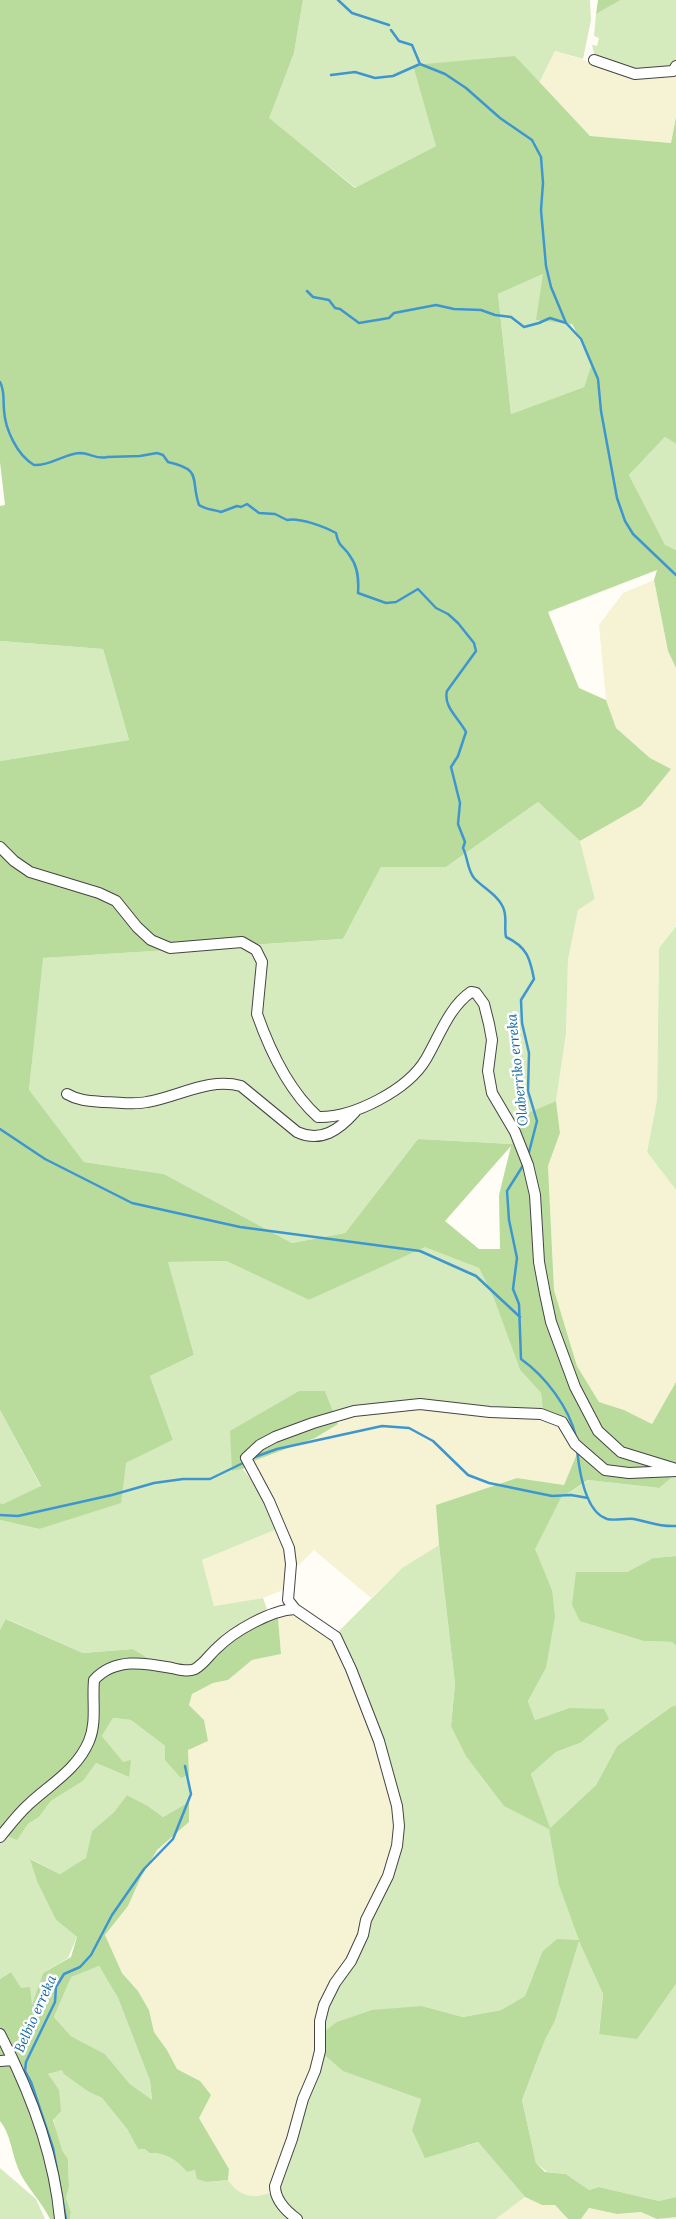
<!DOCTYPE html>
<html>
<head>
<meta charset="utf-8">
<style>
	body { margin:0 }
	canvas { display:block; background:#fffdf5 }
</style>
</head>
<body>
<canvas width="676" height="2219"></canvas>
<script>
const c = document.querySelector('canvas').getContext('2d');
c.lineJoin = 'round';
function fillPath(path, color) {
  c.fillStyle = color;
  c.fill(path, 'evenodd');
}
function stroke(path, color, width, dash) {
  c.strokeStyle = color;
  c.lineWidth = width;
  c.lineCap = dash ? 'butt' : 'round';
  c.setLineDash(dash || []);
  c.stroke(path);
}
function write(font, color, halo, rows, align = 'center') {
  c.font = font + ' Lora,serif';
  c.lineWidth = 5;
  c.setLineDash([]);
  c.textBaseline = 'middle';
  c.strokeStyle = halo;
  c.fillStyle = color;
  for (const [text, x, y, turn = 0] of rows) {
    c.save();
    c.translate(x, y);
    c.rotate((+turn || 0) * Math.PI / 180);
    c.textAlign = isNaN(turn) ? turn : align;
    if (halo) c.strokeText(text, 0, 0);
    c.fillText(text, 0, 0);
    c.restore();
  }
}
fillPath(new Path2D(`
	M555 51 590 62 676 66V117L671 143 590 136 539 83Z
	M654 580 668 651 676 668V925L659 948 657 1100 647 1152 676 1190V1382L652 1424 624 1410 599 1402 577 1366 554 1290 548 1166 560 1133 556 1101 566 1034 568 960 578 909 595 899 580 841 641 806 670 769 650 758 615 728 606 700 599 625 623 593Z
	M419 1407 541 1416 562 1424 579 1451 564 1485 517 1478 437 1505 439 1545 402 1568 371 1598 314 1550 298 1566 286 1536 280 1515 251 1462 315 1438 355 1412Z
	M277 1529 287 1555 286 1589 263 1598 214 1606 202 1560Z
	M287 1612 333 1637 379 1741 397 1806V1846L320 2051 287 2147 269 2193 259 2197 245 2195 233 2188 228 2180 229 2169 199 2118 200 2081 177 2069 167 2050 154 2032 149 2010 138 1991 122 1973 105 1935 128 1906 141 1877 157 1850 189 1822 188 1750 204 1720 189 1705 192 1694 213 1683 228 1680 252 1660 281 1654 278 1618Z
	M525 2197 542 2205H555L568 2219H496Z
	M589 2208 617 2214 641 2212 657 2219 676 2217V2219H581Z`), '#f6f3d4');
fillPath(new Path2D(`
	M303 0H590L591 20 583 59 555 51 539 83 515 56 436 146 356 188 268 118 294 53Z
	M621 0H676V66L636 72 595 57 592 45 597 46 599 38 594 36 596 14Z
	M543 274 592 363 584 387 511 414 498 294Z
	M665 437 676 444V550L665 546 629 475Z
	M0 641 103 649 129 740 0 761Z
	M538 802 580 841 595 899 578 910 568 960 566 1034 556 1101 520 1116 512 1144 418 1139 345 1233 292 1243 164 1174 84 1162 29 1091 42 958 343 939 381 867H446Z
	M676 926V1190L647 1152 657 1100 659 948Z
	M425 1246 479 1268 494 1299 520 1370 541 1393 543 1412C473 1405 401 1391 333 1412L325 1391 232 1471 243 1469 267 1502 277 1529 202 1560 214 1606 263 1598 267 1609 223 1640 197 1665 179 1666 150 1659 133 1649 83 1653 7 1619 0 1630V1520L39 1529 126 1463 173 1440 150 1376 194 1355 167 1262 226 1261 309 1300Z
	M0 1410 41 1487 3 1504 0 1503Z
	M676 1474V1556L653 1558 627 1572H576L644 1641 672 1642 676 1646V1705L671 1707 617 1746 596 1785 549 1829 579 1940 603 1994 599 2033 637 2038 676 1984V2197L659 2201 599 2187 589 2190 566 2174 547 2172 536 2163 522 2100 545 2040 555 2021 579 1941 542 1952 525 1996 501 2010 463 2017 422 2006 321 2034 324 2005 388 1876 399 1826 379 1741 333 1637 402 1568 439 1545 455 1684 451 1726 549 1828 531 1774 556 1752 580 1743 569 1708 535 1720 528 1701 546 1668 552 1590 534 1549 561 1498 589 1480 658 1488Z
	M113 1718 131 1720 165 1746 181 1778 189 1775V1802L163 1817 148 1806 127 1795 114 1812 92 1831 87 1858 60 1874 31 1859 56 1920 77 1937 68 1958 43 1973 32 2007 11 1972 0 1979V1828L7 1836 17 1839 28 1824 39 1817 51 1801 83 1781 96 1763 129 1777 123 1763 102 1736Z
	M99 1966 118 1998 150 2081 152 2101 130 2084 105 2054 71 2036 54 2017 71 1976Z
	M320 2051 421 2099 412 2130 466 2146 478 2142 525 2197 496 2219H304L293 2211 279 2190Z
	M63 2069 89 2092 102 2098 127 2129 138 2149H145L149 2153C165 2152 177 2160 187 2172L195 2170 207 2182 228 2180C238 2195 252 2200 269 2193L291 2219H70L71 2212 66 2198 69 2187 68 2159 62 2150 56 2136 48 2074Z
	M0 2168 36 2199 45 2219H0Z`), '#d5ebbd');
fillPath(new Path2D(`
	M0 0H303L294 53 269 118 355 188 436 146 413 65 515 56 590 136 671 143 676 117V444L665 437 629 475 665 545 676 550V668L668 651 654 580 657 570 548 612 579 688 606 700 616 728 650 758 671 769 641 806 580 841 538 802 446 867H381L343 939 43 958 29 1090 84 1162 164 1174 292 1243 345 1233 418 1139 512 1144 520 1116 556 1101 560 1133 548 1166 554 1290 577 1366 599 1402 624 1410 652 1424 676 1382V1474L659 1488 588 1480 561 1498 535 1549 552 1590 555 1617 546 1668 528 1701 535 1720 569 1708 604 1709 609 1719 580 1743 556 1752 531 1774 550 1828 596 1785 617 1746 671 1707 676 1705V1984L637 2039 599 2034 603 1994 579 1941 555 2021 545 2040 522 2100 536 2163 545 2172 566 2174 589 2190 599 2187 659 2201 676 2197V2217L657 2219 641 2212 617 2214 589 2208 581 2219H568L555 2205H542L525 2197 478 2142 425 2158 412 2130 421 2099 343 2071 320 2051 321 2034 337 2022 372 2010 422 2006 463 2017 501 2010 525 1996 542 1952 557 1939 579 1940 559 1885 549 1829 504 1806 466 1756 451 1726 455 1684 439 1545 436 1505 517 1478 564 1485 579 1449 563 1421 543 1412 541 1393 520 1370 494 1299 479 1268 425 1247 309 1300 226 1261 168 1262 194 1355 150 1376 173 1440 126 1463 121 1503 39 1529 0 1520V1503L3 1504 41 1486 0 1410V761L129 740 103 649 0 641V506L5 505 0 462ZM543 274 536 320 572 324 592 363 584 387 511 414 498 294ZM511 1146 499 1195 500 1249H479L445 1221Z
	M598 0H621L596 14Z
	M299 1391H325L338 1424 315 1438 251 1462 243 1469 232 1471 230 1431Z
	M676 1556V1646L672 1642 644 1641 580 1621 572 1605 576 1572H627L653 1558Z
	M278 1618 281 1654 252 1660 228 1680 213 1683 192 1694 189 1705 204 1720 208 1741 188 1750 189 1775 181 1778 165 1760V1746L131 1720 113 1718 102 1736 123 1762 131 1760 129 1777 96 1763 83 1781 51 1801 39 1817 28 1824 17 1840 7 1836 0 1828V1630L6 1619 83 1653 133 1649 168 1670 198 1669 231 1641 265 1620Z
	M127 1795 148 1806 163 1817 189 1802V1822L157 1850 141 1877 128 1906 105 1935 122 1973 138 1991 149 2010 154 2032 167 2050 177 2069 200 2081 211 2095 199 2118 229 2169 228 2180 207 2182 197 2179 195 2170 187 2172C177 2160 165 2152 149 2153L145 2149H138L127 2129 102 2098 89 2092 64 2074 62 2070 48 2074 59 2090 61 2111 53 2120 62 2150 68 2159 69 2187 66 2198 71 2212 70 2219H50C42 2202 23 2183 18 2168 11 2151 11 2135 0 2121V1979L11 1972 21 1988 30 1987 32 2005 43 1973 71 1957 77 1937 56 1920 37 1881 30 1859 60 1874 86 1858 92 1831 114 1812ZM99 1966 118 1998 150 2081 152 2100 130 2084 105 2054 71 2036 54 2017 71 1977Z`), '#b9dc9c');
stroke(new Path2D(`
	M338 0 352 13 389 25
	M391 30 399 41 412 45 420 64 445 74 466 88 500 118 532 140 541 157 543 183 541 210 546 266 551 287 566 323 581 339 598 379 601 411 617 498 625 521 633 534 676 575
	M331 75 355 72 375 78 393 76 420 64
	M307 291 313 297 329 300 335 308 340 309 359 323 389 318 394 313 436 305 454 309 481 310 495 315 511 317 524 327 539 323 550 318 566 323
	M0 382C5 391 3 400 4 410 5 429 17 455 34 465 51 466 63 454 80 453 89 453 98 460 107 457L140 456 157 453 163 455 168 462C203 470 190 478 199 505 206 510 213 509 221 512L237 506 241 507 247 504 259 513 275 514 287 520C299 517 325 527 336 533 339 548 343 545 350 556 358 567 359 579 358 593L386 603 396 602 418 589 436 608 448 614 458 623 474 643 476 651 447 691C443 707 459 718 466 732L458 756 451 767 460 803 458 824 465 842 463 848C468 858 467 869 474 878 483 888 500 896 504 910 507 919 504 929 506 937 527 947 530 958 534 979L521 1000 522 1023 529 1053 528 1091 537 1121 528 1156
	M0 1129 45 1159 132 1203 240 1227 420 1251 476 1276 520 1317
	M524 1164 507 1191 509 1220 517 1258 513 1289 519 1304 521 1359C545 1376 569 1407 576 1437
	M577 1449C579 1469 585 1512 607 1519 615 1521 625 1518 634 1519 651 1522 657 1527 676 1526
	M252 1458 277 1449 382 1426 409 1428 433 1441 468 1475 489 1483 552 1496 571 1495 588 1498
	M0 1515 18 1516 112 1495 154 1483 183 1479H210L243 1463
	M66 2219 53 2148 31 2082 25 2071 26 2062 55 2002 56 1987 64 1974 80 1967 91 1955 112 1915 144 1869 173 1839 191 1794 185 1766`), '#3f96cf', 2.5);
const minor = new Path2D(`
	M594 60 635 74 673 71 676 66
	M0 847 14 861 30 872 99 893 116 901 137 927 151 940 170 948 242 942 256 950 262 962 257 1014C270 1051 289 1091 318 1117 353 1118 408 1090 426 1059 439 1037 449 1007 471 992L476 993 484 1004 489 1024 492 1040 488 1071 492 1093 515 1132 528 1165 535 1195 539 1262 545 1294 551 1322 575 1387 598 1431 621 1452 673 1468
	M67 1094C79 1101 90 1101 104 1102 119 1102 133 1105 147 1102 178 1097 209 1077 241 1086L297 1132C321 1143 339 1130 355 1112
	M0 1837C9 1826 18 1814 28 1805 49 1785 77 1770 89 1741 97 1722 92 1701 94 1680 115 1657 145 1663 172 1668 180 1670 188 1672 195 1669 204 1664 210 1654 217 1648 234 1631 271 1610 295 1609
	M0 2034C30 2091 54 2154 60 2219
	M0 2061 13 2060
	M297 2219C286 2211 275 2200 275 2186L292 2139 303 2099 315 2071 320 2051V2021L324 2005 335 1983 351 1961 363 1935 366 1920 388 1876 397 1846 399 1826 397 1806 379 1741 351 1669 336 1637 295 1609 288 1600 291 1564 289 1548 269 1501 246 1458 260 1445 275 1437 313 1423 354 1411 420 1404 490 1412 541 1414 562 1422 575 1444 605 1470 629 1473 676 1471`);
stroke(minor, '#444', 12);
stroke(minor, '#fff', 10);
write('italic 14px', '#1768a6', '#fff', [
	["Olaberriko erreka",518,1070,-96],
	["Belbio erreka",36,2014,-66]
]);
</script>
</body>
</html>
